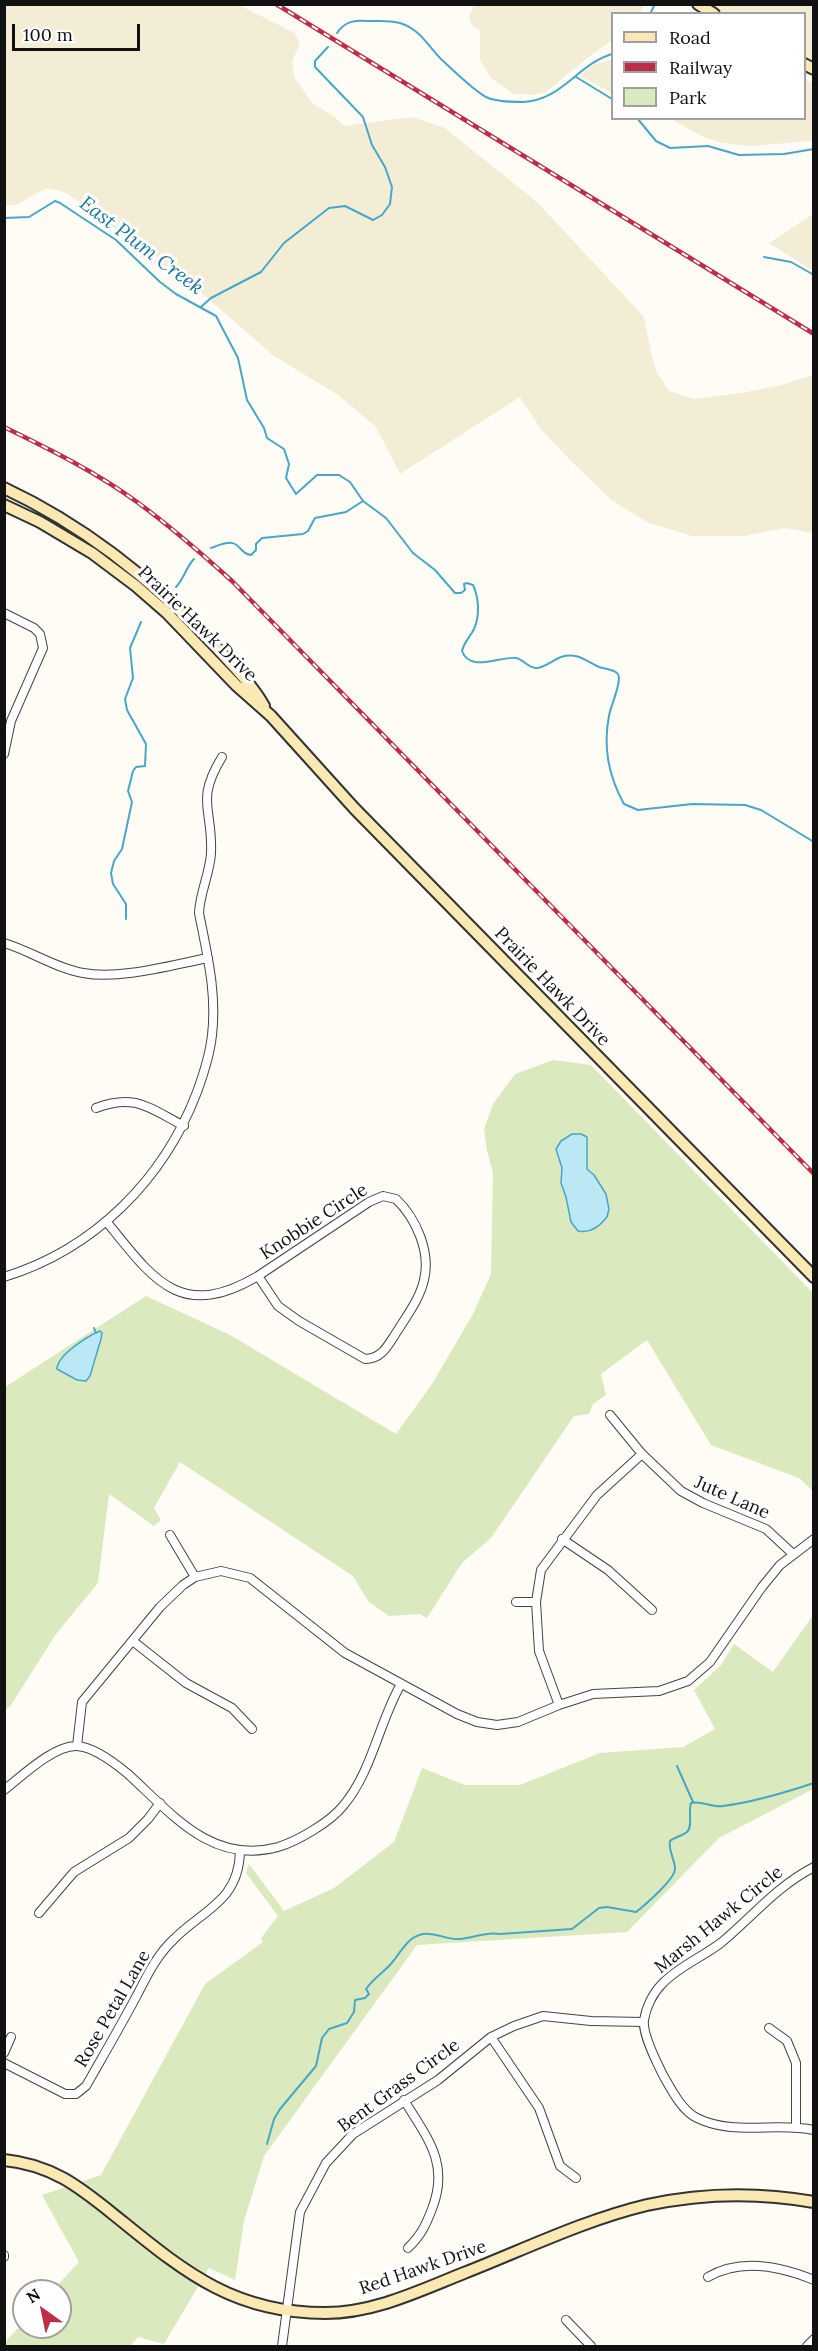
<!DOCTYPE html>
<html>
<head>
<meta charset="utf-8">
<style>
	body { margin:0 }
	#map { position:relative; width:818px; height:2351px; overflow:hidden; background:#fffbf5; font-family:Lora,serif }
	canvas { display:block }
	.frame { position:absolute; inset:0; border:6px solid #111; pointer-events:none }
	.legend { position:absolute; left:611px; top:12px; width:195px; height:108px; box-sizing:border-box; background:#fff; border:2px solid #a0a0a0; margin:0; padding:8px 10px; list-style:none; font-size:18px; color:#111 }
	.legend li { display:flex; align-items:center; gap:12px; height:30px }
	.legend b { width:30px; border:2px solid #a0a0a0 }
	.north { position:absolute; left:12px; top:2279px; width:60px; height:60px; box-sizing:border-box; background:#fff; border:2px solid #a0a0a0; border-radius:50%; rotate:327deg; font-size:16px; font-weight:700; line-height:24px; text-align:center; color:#111 }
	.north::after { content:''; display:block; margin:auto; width:21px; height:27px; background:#bd2d48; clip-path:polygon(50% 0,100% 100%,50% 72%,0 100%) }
	.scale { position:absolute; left:12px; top:24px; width:128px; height:27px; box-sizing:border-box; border:3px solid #111; border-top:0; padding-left:8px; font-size:18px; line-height:21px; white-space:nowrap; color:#111; -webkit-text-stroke:4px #fff; paint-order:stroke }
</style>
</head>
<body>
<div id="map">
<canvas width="818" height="2351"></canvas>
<div class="frame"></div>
<ul class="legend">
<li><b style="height:8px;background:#fbe9b4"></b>Road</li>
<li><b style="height:8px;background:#bd2d48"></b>Railway</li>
<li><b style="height:16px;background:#dbe9bf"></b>Park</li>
</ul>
<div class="north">N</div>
<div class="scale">100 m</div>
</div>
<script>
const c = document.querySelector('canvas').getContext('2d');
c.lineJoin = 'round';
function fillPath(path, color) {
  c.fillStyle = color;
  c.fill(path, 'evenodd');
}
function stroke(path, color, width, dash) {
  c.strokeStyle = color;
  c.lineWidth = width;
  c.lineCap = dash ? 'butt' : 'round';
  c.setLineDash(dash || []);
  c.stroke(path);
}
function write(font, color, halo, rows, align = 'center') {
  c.font = font + ' Lora,serif';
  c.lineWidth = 6;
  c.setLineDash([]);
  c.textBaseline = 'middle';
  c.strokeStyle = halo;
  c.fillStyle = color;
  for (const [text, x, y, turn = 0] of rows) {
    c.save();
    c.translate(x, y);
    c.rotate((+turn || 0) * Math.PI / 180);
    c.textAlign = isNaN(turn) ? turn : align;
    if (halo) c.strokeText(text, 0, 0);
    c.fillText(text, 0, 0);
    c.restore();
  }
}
fillPath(new Path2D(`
	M5 4 239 5 295 33 300 44 292 61 294 76 312 103 335 117 344 126 412 117 445 128 537 202 644 317 652 357 657 373 669 391 695 399 741 393 782 385 813 375V533L785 528 744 536H692L647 522 611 500 567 457 540 428 520 397 400 474 376 427 338 395 274 356 199 291 174 281 97 213 64 192 46 188 18 204 5 206Z
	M474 5V4L644 5 640 13 612 14V40L595 52 546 92 534 95 513 94 491 78 480 60V31L471 24 469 16Z
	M708 5H813V63L805 58 804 14 724 13Z
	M612 59V93L580 76 591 66Z
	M805 78 813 83V140L811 141 751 146 722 143 703 137 671 119 804 118Z
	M813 214V271L769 243Z`), '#f4edd6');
fillPath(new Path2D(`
	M553 1060 591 1065 813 1293V1491L799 1478 711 1445 647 1340 601 1374 606 1395 593 1404 589 1414 574 1416 491 1538 462 1563 427 1618 420 1614 389 1616 368 1601 353 1576 180 1462 154 1508 161 1520 154 1526 109 1494 98 1583 56 1634 11 1705 5 1711V1387L146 1296 230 1335 396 1434 432 1384 473 1314 491 1274 493 1173 487 1151 484 1129 493 1104 515 1074Z
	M813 1615V1789L719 1838 627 1932 417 1945 264 2156 244 2221 235 2280 209 2268 164 2344 138 2337 130 2346H5L4 2343 24 2322V2327H60V2291H52L79 2262 42 2195 101 2175 205 1984 263 1942 261 1938 278 1916 246 1873 249 1864 284 1911 334 1888 394 1842 422 1768 465 1785H520L600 1753 683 1747 715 1729 694 1690 721 1665 734 1644 773 1672Z`), '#dbe9bf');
const water = new Path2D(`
	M572 1134H581L587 1137V1169L594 1175 606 1194 609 1209 607 1217C600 1226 591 1234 578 1231L571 1222 566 1197 561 1183 562 1168 556 1149 561 1141Z
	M100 1331 102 1333 101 1339 90 1376 86 1381 77 1380 57 1369C57 1355 88 1336 100 1331Z`);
fillPath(water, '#bce7f4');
stroke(water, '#46a7c8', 1.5);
stroke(new Path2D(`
	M650 14 655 4
	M337 33C345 21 355 20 368 21 379 21 390 20 400 23 420 29 428 46 441 59 453 70 473 90 486 97 496 102 512 102 523 102 561 101 578 64 612 54
	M576 77 612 99
	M637 118 656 141 670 148 708 146 739 155 784 154 814 149
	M4 218 29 217 55 201 60 203 116 240 160 282 176 294 216 316 238 358 247 400 264 428 267 438 284 449 289 464 286 478 296 494 317 475H339L350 482 363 501 386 518 413 553 435 570 455 593H461L465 590 464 584 467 583 473 585C479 598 480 616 474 629 470 637 464 642 462 651 470 673 500 656 516 658 523 659 528 668 536 668 544 668 553 660 561 657 578 652 585 661 599 667 605 669 612 669 617 673 624 678 610 707 609 716 603 746 609 777 624 804L638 810 692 804 745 805 761 810 814 842
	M764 257 791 262 814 275
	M201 307 211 298 261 272 284 243 329 208 345 206 373 220 382 215 390 204 392 187 385 167 372 145 363 117 315 67V61L328 47
	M211 548C217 546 229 540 235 544 242 548 242 554 251 555L256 550V544L262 538 303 534 308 531 315 518 346 512 363 501
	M176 587C184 579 186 567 194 559
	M126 919V904L113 884 111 873 114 861 122 849 132 802 128 791 133 771 136 767 145 766 146 744 127 710 125 699 133 678 130 648 141 622
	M94 1328 96 1333
	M677 1766 693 1802
	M267 2144 274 2119 280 2109 316 2066 322 2038 329 2029 347 2023 354 2012 355 2000 365 1998 369 1994 366 1989C373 1979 381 1974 389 1966 400 1955 406 1937 423 1934 435 1932 447 1940 459 1939 475 1938 485 1931 500 1934L572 1929 599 1908 607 1907 636 1912C644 1906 675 1879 675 1869 675 1859 668 1851 670 1841 675 1837 682 1836 687 1832 693 1827 688 1811 691 1803 701 1800 712 1808 723 1806 754 1802 784 1793 814 1783`), '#46a7c8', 2);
const street = new Path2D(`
	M4 613 34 628 40 634 43 648 11 721 4 754
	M4 943C31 951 55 968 83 973 120 980 171 965 208 958
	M96 1108C135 1093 149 1108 184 1126
	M383 1196 396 1199C416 1218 431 1252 424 1280 420 1298 408 1314 398 1330 389 1343 383 1359 365 1359L299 1321 278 1306 258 1276 369 1202Z
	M106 1221C153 1279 180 1322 258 1276
	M4 1277C95 1249 164 1179 197 1092 204 1073 210 1054 212 1035 217 993 207 954 199 913 200 892 210 873 211 853 213 809 195 801 222 757
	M610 1415 642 1454 681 1491 703 1503 766 1529 793 1554
	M170 1535 195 1577
	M562 1539 608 1570 652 1610
	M516 1602H536
	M134 1642 186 1683 232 1708 252 1729
	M559 1705 539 1651 536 1602 541 1570 597 1495 642 1454
	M77 1746 82 1702 160 1607 183 1585 195 1577 221 1571 250 1578 345 1653 457 1714 477 1722 497 1725 518 1722 559 1705 593 1694 659 1691 688 1681 710 1662 762 1587 780 1565 814 1539
	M4 1790C22 1776 54 1745 77 1746 94 1747 116 1764 128 1774 173 1815 212 1865 278 1847 298 1841 330 1822 343 1806 372 1772 379 1722 401 1684
	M814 1867C777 1886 753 1916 722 1942 703 1957 679 1966 662 1984 653 1993 646 2007 644 2020 642 2034 657 2063 663 2075 671 2089 682 2111 697 2118 734 2136 775 2122 814 2130
	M39 1913 74 1872 129 1838 148 1819 160 1803
	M769 2028 787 2041 796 2063V2126
	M491 2037 539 2108 560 2166 576 2178
	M4 2053 11 2037
	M4 2063 65 2094H76L86 2086C103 2056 120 2027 136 1997 147 1976 156 1956 174 1939 204 1909 239 1901 240 1851
	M404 2100C427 2138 450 2163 432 2209 425 2227 421 2235 408 2248
	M4 2255V2257
	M708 2277C740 2258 780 2266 814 2280
	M566 2320 591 2346
	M282 2346 300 2212 326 2163 353 2134 438 2080 491 2037 514 2026 543 2016 591 2021 643 2022
	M807 2346 814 2339`);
const secondary = new Path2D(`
	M698 4 714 14
	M804 64 814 69
	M4 488C85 526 154 581 215 646 232 665 251 683 264 706
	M4 505 40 522 92 553 136 586 167 613 236 685 271 716 354 808 814 1277
	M4 2160C56 2165 84 2191 123 2222 188 2275 237 2313 325 2313 374 2313 419 2291 464 2273 523 2250 584 2220 647 2205 702 2193 758 2192 814 2202`);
stroke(street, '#444', 10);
stroke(secondary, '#333', 14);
stroke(street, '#fff', 8);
stroke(secondary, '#fbe9b4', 10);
const rail = new Path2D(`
	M276 4 814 334
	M4 427C49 449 96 472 137 502 170 526 201 553 232 581L814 1174`);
stroke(rail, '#bd2d48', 4.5);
stroke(rail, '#fff', 2, [7]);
write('18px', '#111', '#fff', [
	["Prairie Hawk Drive",197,624,44],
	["Prairie Hawk Drive",552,987,46],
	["Knobbie Circle",314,1222,-33],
	["Jute Lane",732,1498,24],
	["Marsh Hawk Circle",719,1920,-39],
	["Rose Petal Lane",113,2009,-60],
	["Bent Grass Circle",399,2086,-36],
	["Red Hawk Drive",423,2268,-19]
]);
write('italic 20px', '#1e799f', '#fff', [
	["East Plum Creek",141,246,37]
]);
</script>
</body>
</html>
